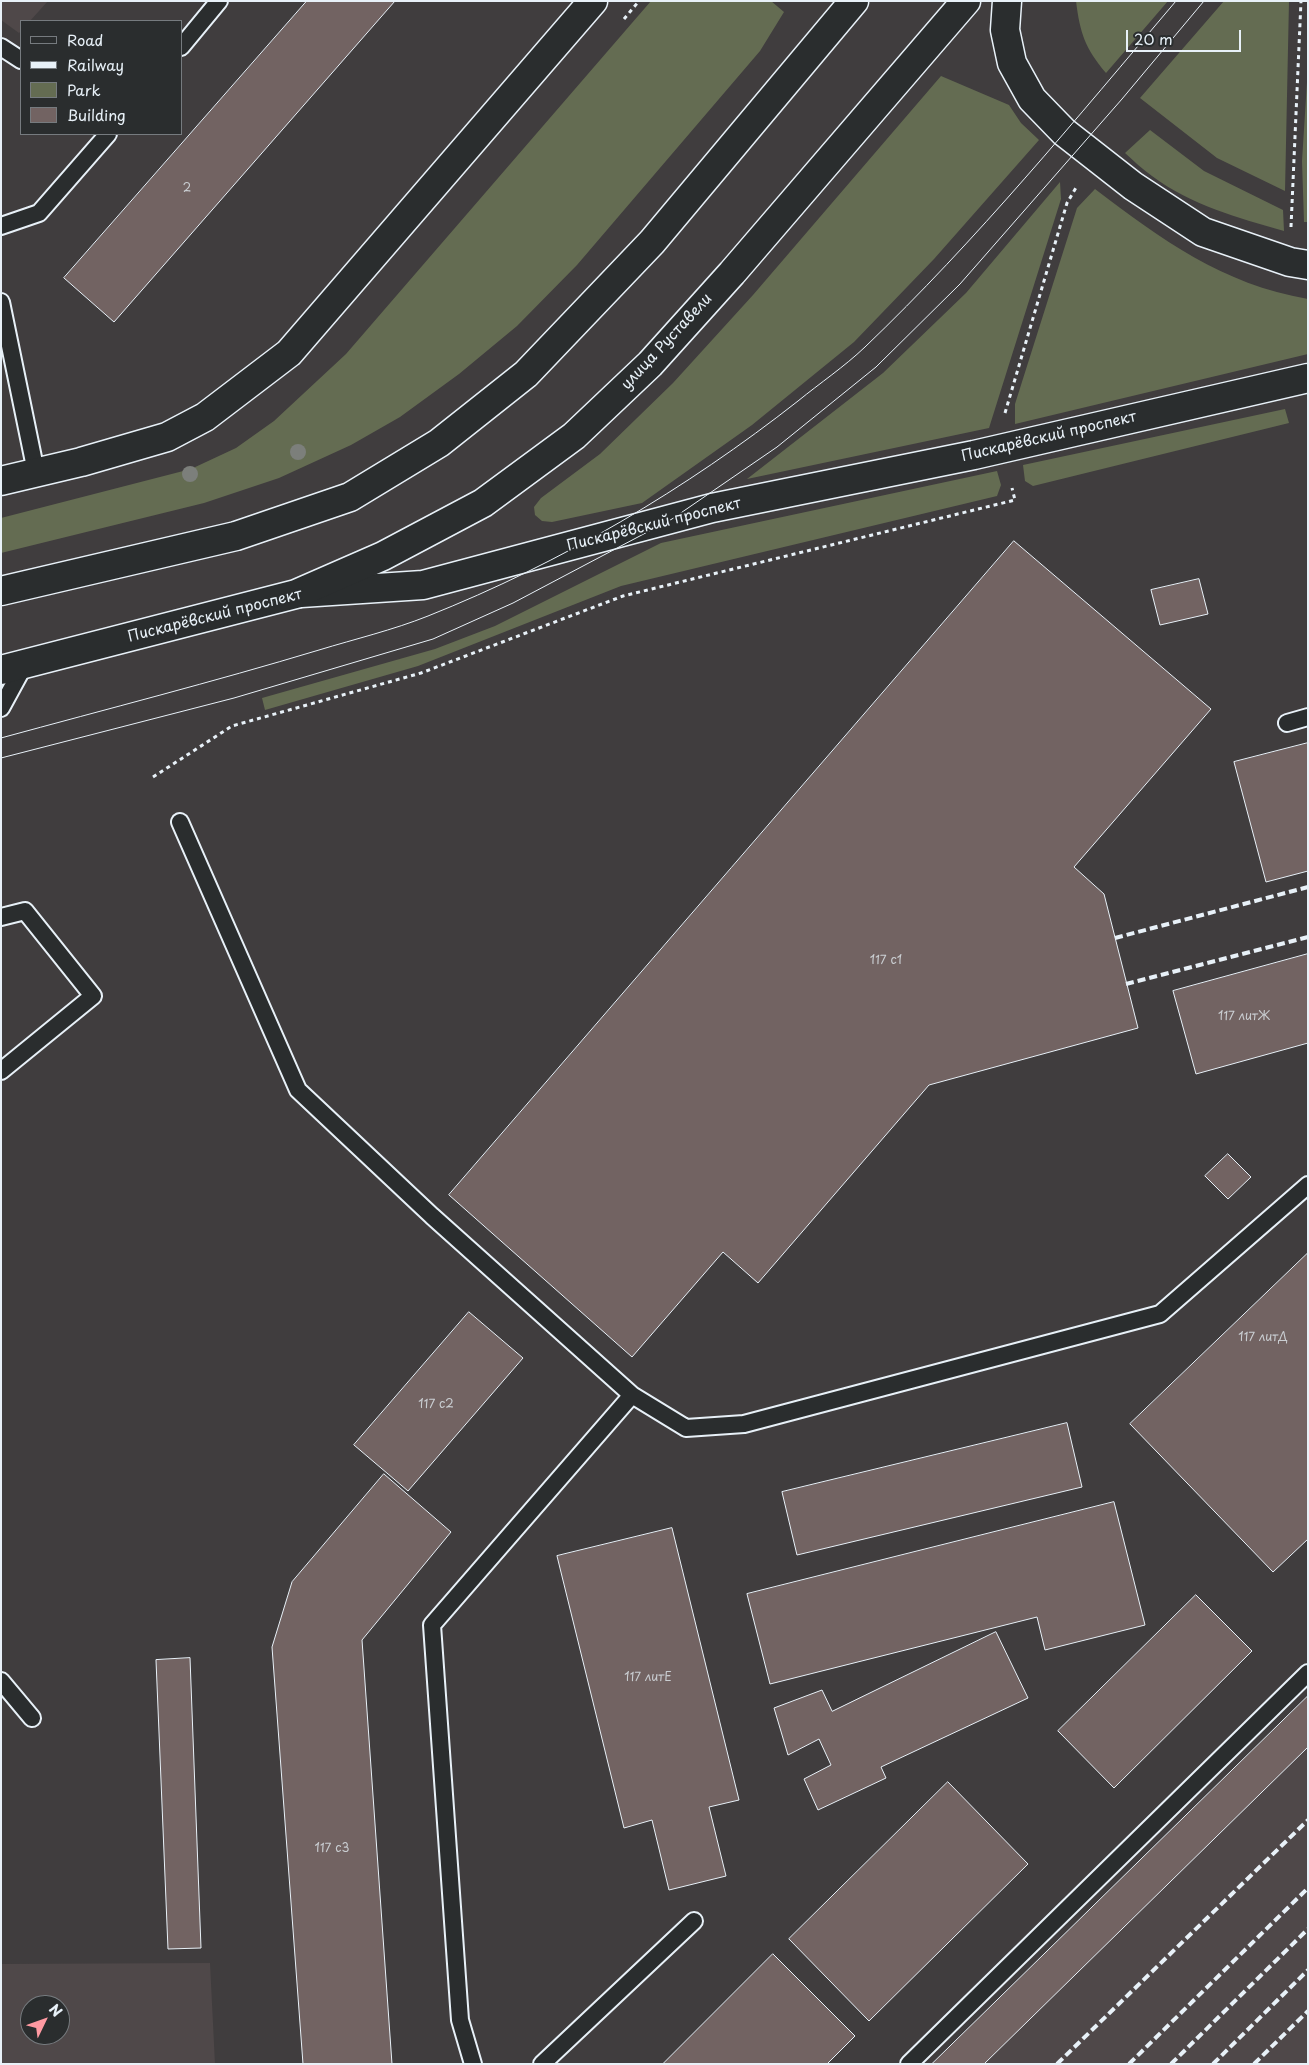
<!DOCTYPE html>
<html>
<head>
<meta charset="utf-8">
<style>
	body { margin:0 }
	#map { position:relative; width:1309px; height:2065px; overflow:hidden; background:#403d3e; font-family:"Playpen Sans",sans-serif }
	canvas { display:block }
	.frame { position:absolute; inset:0; border:2px solid #e8f1f8; pointer-events:none }
	.legend { position:absolute; left:20px; top:20px; width:162px; height:115px; box-sizing:border-box; background:#2a2d2e; border:1px solid #767b7f; margin:0; padding:6px 9px; list-style:none; font-size:15px; color:#e8f1f8 }
	.legend li { display:flex; align-items:center; gap:10px; height:25px }
	.legend b { width:25px; border:1px solid #767b7f }
	.north { position:absolute; left:20px; top:1995px; width:50px; height:50px; box-sizing:border-box; background:#2a2d2e; border:1px solid #767b7f; border-radius:50%; rotate:48deg; font-size:14px; font-weight:700; line-height:20px; text-align:center; color:#e8f1f8 }
	.north::after { content:''; display:block; margin:auto; width:18px; height:22px; background:#ff9aa2; clip-path:polygon(50% 0,100% 100%,50% 72%,0 100%) }
	.scale { position:absolute; left:1126px; top:30px; width:115px; height:22px; box-sizing:border-box; border:2px solid #e8f1f8; border-top:0; padding-left:6px; font-size:15px; line-height:18px; white-space:nowrap; color:#e8f1f8; -webkit-text-stroke:4px #2a2d2e; paint-order:stroke }
</style>
</head>
<body>
<div id="map">
<canvas width="1309" height="2065"></canvas>
<div class="frame"></div>
<ul class="legend">
<li><b style="height:6px;background:#2a2d2e"></b>Road</li>
<li><b style="height:6px;background:#e8f1f8"></b>Railway</li>
<li><b style="height:14px;background:#646c52"></b>Park</li>
<li><b style="height:14px;background:#726362"></b>Building</li>
</ul>
<div class="north">N</div>
<div class="scale">20 m</div>
</div>
<script>
const c = document.querySelector('canvas').getContext('2d');
c.lineJoin = 'round';
function fillPath(path, color) {
  c.fillStyle = color;
  c.fill(path, 'evenodd');
}
function stroke(path, color, width, dash) {
  c.strokeStyle = color;
  c.lineWidth = width;
  c.lineCap = dash ? 'butt' : 'round';
  c.setLineDash(dash || []);
  c.stroke(path);
}
function write(font, color, halo, rows, align = 'center') {
  c.font = font + ' "Playpen Sans",sans-serif';
  c.lineWidth = 4;
  c.setLineDash([]);
  c.textBaseline = 'middle';
  c.strokeStyle = halo;
  c.fillStyle = color;
  for (const [text, x, y, turn = 0] of rows) {
    c.save();
    c.translate(x, y);
    c.rotate((+turn || 0) * Math.PI / 180);
    c.textAlign = isNaN(turn) ? turn : align;
    if (halo) c.strokeText(text, 0, 0);
    c.fillText(text, 0, 0);
    c.restore();
  }
}
fillPath(new Path2D(`
	M1 1H48L30 21H21V31L19 33 1 20Z
	M1308 1747V2064H984Z
	M210 1963 215 2064H1V1964ZM30 2005H60V2035H30Z`), '#4f4849');
fillPath(new Path2D(`
	M651 1H771L784 12 760 51 577 265 517 326 459 374 400 417 351 445 279 478 204 503 1 553V518L191 469 236 448 274 421 346 354Z
	M1076 1H1168L1106 73C1085 48 1080 33 1076 1Z
	M1224 1H1289L1285 191 1217 158 1140 98Z
	M1308 66V222H1304L1302 161Z
	M941 76 1009 105 1021 123 1039 140 934 259 854 342 752 425 642 503 552 522 542 521 535 515 534 507 541 498 600 454 673 383 753 295Z
	M1150 130 1204 171 1283 210 1284 231C1238 218 1191 205 1152 176 1142 169 1134 161 1125 153Z
	M1060 182 1061 199 989 428 747 479 883 373 966 293Z
	M1095 189C1162 240 1222 284 1308 299V354L1015 424V404L1077 208Z
	M1285 409 1289 423 1033 486 1025 481 1023 465Z
	M997 471 1001 485 997 496 621 586 418 666 265 710 262 698 435 649 495 626 661 543Z`), '#646c52');
const building = new Path2D(`
	M307 1H395L114 322 64 278Z
	M1014 541 1211 709 1074 867 1104 894 1138 1028 929 1085 758 1283 723 1252 632 1357 449 1195Z
	M1199 579 1208 614 1160 625 1151 590Z
	M1308 743V871L1266 882 1234 762Z
	M1308 954V1043L1196 1074 1173 991Z
	M1228 1154 1251 1177 1228 1199 1205 1176Z
	M1308 1253V1539L1273 1572 1130 1424Z
	M469 1312 523 1358 408 1491 354 1445Z
	M1067 1423 1082 1487 797 1555 782 1492Z
	M384 1474 451 1532 362 1640 392 2064H303L272 1647 292 1582Z
	M1114 1502 1145 1625 1045 1650 1037 1617 770 1684 747 1594Z
	M672 1528 739 1800 709 1807 726 1876 669 1890 652 1820 624 1828 557 1556Z
	M1196 1595 1252 1651 1114 1788 1058 1731Z
	M996 1632 1028 1698 881 1767 886 1778 818 1810 804 1779 831 1765 819 1739 788 1755 774 1708 822 1690 832 1711Z
	M190 1658 201 1948 168 1949 156 1660Z
	M1308 1696V1747L984 2064H932Z
	M948 1782 1028 1864 869 2021 789 1939Z
	M773 1954 855 2036 827 2064H663Z`);
fillPath(building, '#726362');
stroke(building, '#e8f1f8', 1);
const lane = new Path2D(`
	M1 47 21 60
	M181 47 219 1
	M1 226 39 213 108 134
	M1 302 36 472
	M1 708 25 664
	M1287 723 1308 717
	M180 822 298 1090 432 1216 632 1395 686 1428 744 1424 1160 1314 1308 1185
	M1 917 25 911 93 996 1 1071
	M1 1681 32 1718
	M473 2064 460 2020 432 1625 632 1395
	M542 2064 694 1921
	M909 2064 1308 1673`);
const street = new Path2D(`
	M1 481 81 462 167 437 205 417 289 353 593 1`);
const secondary = new Path2D(`
	M1007 1 1005 30 1012 63 1032 99 1064 132 1133 186 1203 232 1290 262 1308 265
	M301 593 423 585 712 508 974 455 1308 378`);
const primary = new Path2D(`
	M1 591 236 536 350 497 439 443 526 374 652 242 854 1
	M1 670 296 594 383 556 483 503 574 436 650 364 732 273 966 1`);
stroke(lane, '#e8f1f8', 20);
stroke(street, '#e8f1f8', 31);
stroke(secondary, '#e8f1f8', 31);
stroke(primary, '#e8f1f8', 31);
stroke(new Path2D(`
	M624 19 639 1
	M1291 227 1301 1
	M1005 413 1067 203 1077 186
	M153 777 232 726 421 673 623 596 1015 500 1012 488`), '#e8f1f8', 3, [4, 4]);
stroke(lane, '#2a2d2e', 16);
stroke(street, '#2a2d2e', 28);
stroke(secondary, '#2a2d2e', 28);
stroke(primary, '#2a2d2e', 28);
stroke(new Path2D(`
	M1 738C107 709 213 682 319 650 355 639 393 630 428 616 561 563 686 489 798 401 820 383 844 367 865 347 977 240 1076 119 1176 1
	M1 758 234 698 433 639 513 603 672 519 777 447 876 367 960 284 1122 99 1204 1`), '#e8f1f8', 1);
stroke(new Path2D(`
	M1115 938 1308 887
	M1126 984 1308 937
	M1057 2064 1308 1820
	M1129 2064 1308 1888
	M1171 2064 1308 1929
	M1213 2064 1308 1970
	M1254 2064 1308 2011`), '#e8f1f8', 4, [8, 4]);
c.fillStyle = '#7c7f7b';
for (const [x, y] of [
	[298,452],
	[190,474]
]) {
  c.beginPath();
  c.arc(x, y, 8, 0, 2 * Math.PI);
  c.fill();
}
write('12px', '#caced2', null, [
	["2",187,189],
	["117 с1",886,961],
	["117 литЖ",1244,1017],
	["117 литД",1263,1338],
	["117 с2",436,1405],
	["117 литЕ",648,1678],
	["117 с3",332,1849]
]);
write('15px', '#e8f1f8', '#2a2d2e', [
	["улица Руставели",667,342,-47],
	["Пискарёвский проспект",1049,437,-13],
	["Пискарёвский проспект",654,525,-14],
	["Пискарёвский проспект",215,616,-14]
]);
</script>
</body>
</html>
